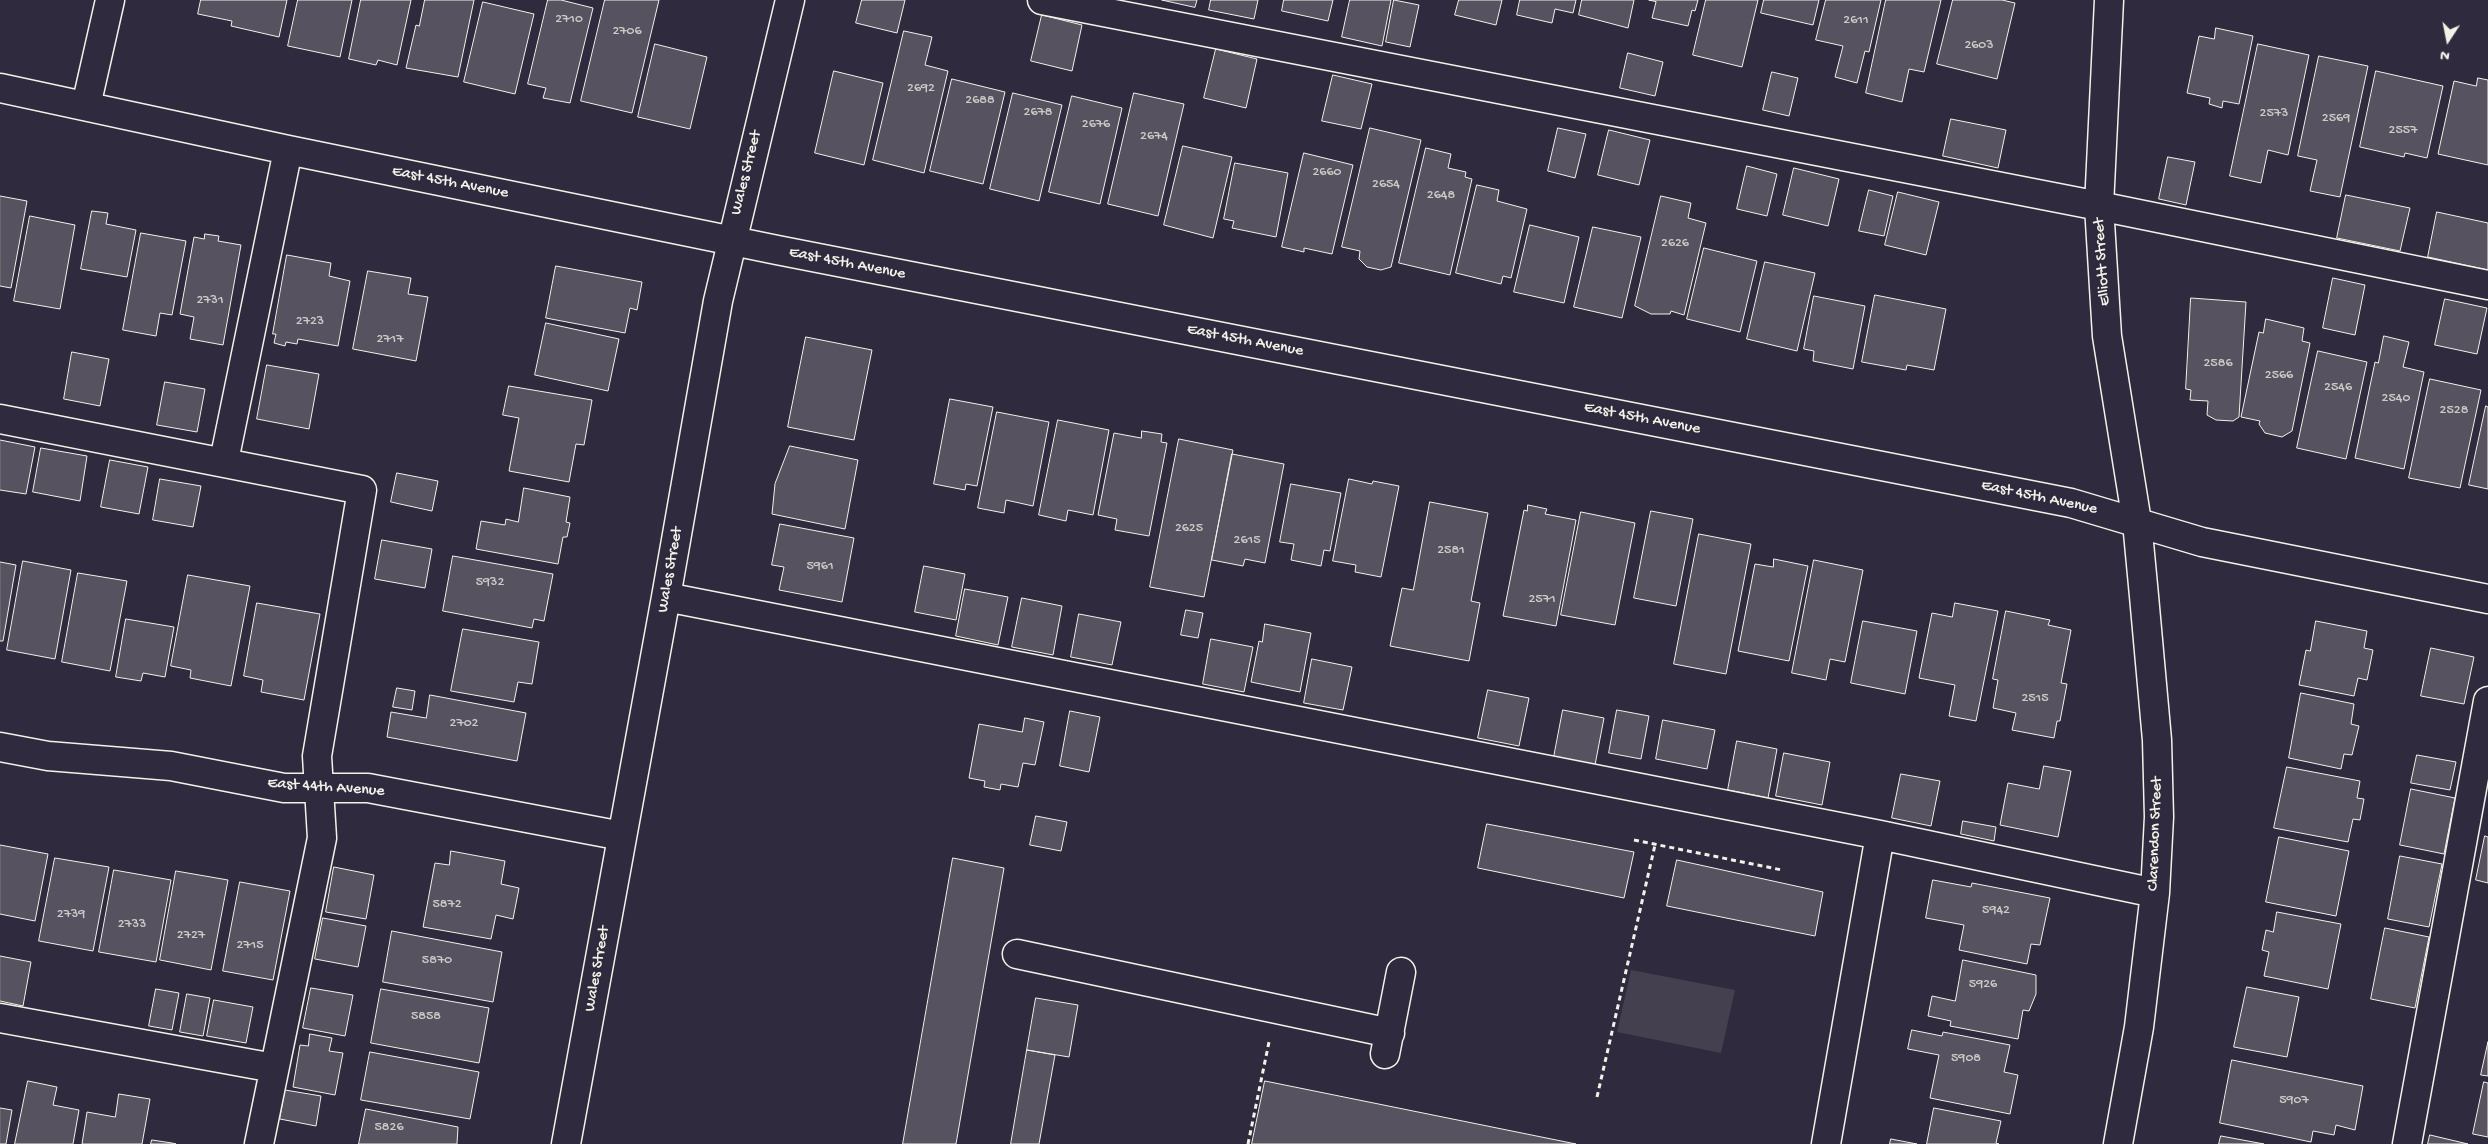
<!DOCTYPE html>
<html>
<head>
<meta charset="utf-8">
<style>
	body { margin:0 }
	#map { position:relative; width:2488px; height:1144px; overflow:hidden; background:#2f2a3d; font-family:"Gochi Hand",sans-serif }
	canvas { display:block }
	.north { position:absolute; left:2423px; top:15px; width:50px; height:50px; -webkit-text-stroke:4px #2f2a3d; paint-order:stroke; rotate:191deg; font-size:14px; font-weight:700; line-height:20px; text-align:center; color:#f4f1e8 }
	.north::after { content:''; display:block; margin:auto; width:18px; height:22px; background:#f4f1e8; clip-path:polygon(50% 0,100% 100%,50% 72%,0 100%) }
</style>
</head>
<body>
<div id="map">
<canvas width="2488" height="1144"></canvas>
<div class="north">N</div>
</div>
<script>
const c = document.querySelector('canvas').getContext('2d');
c.lineJoin = 'round';
function fillPath(path, color) {
  c.fillStyle = color;
  c.fill(path, 'evenodd');
}
function stroke(path, color, width, dash) {
  c.strokeStyle = color;
  c.lineWidth = width;
  c.lineCap = dash ? 'butt' : 'round';
  c.setLineDash(dash || []);
  c.stroke(path);
}
function write(font, color, halo, rows, align = 'center') {
  c.font = font + ' "Gochi Hand",sans-serif';
  c.lineWidth = 4;
  c.setLineDash([]);
  c.textBaseline = 'middle';
  c.strokeStyle = halo;
  c.fillStyle = color;
  for (const [text, x, y, turn = 0] of rows) {
    c.save();
    c.translate(x, y);
    c.rotate((+turn || 0) * Math.PI / 180);
    c.textAlign = isNaN(turn) ? turn : align;
    if (halo) c.strokeText(text, 0, 0);
    c.fillText(text, 0, 0);
    c.restore();
  }
}
fillPath(new Path2D(`
	M1631 970 1735 990 1721 1053 1617 1032Z`), '#454050');
const building = new Path2D(`
	M201 0H287L279 37 231 26 232 21 198 14Z
	M298 0H352L340 57 288 46Z
	M361 0H411L397 65 378 60 376 65 349 59Z
	M425 0H474L458 77 406 68 416 25 419 26Z
	M548 0H561L593 8 570 103 543 98 546 88 528 84Z
	M605 0H659L632 113 581 101Z
	M862 0H905L897 33 856 23Z
	M1162 0H1197L1195 7Z
	M1211 0H1258L1254 19 1209 10Z
	M1284 0H1333L1328 21 1282 11Z
	M1350 0H1391L1382 46 1342 37Z
	M1394 0 1419 5 1410 47 1386 42Z
	M1459 0H1502L1496 25 1455 15Z
	M1520 0H1576L1573 13 1555 9 1552 23 1517 15Z
	M1582 0H1634L1628 28 1579 15Z
	M1649 0H1698L1695 11 1692 10 1688 26 1652 18 1656 2Z
	M1706 0H1758L1742 67 1693 55Z
	M1764 0H1819L1813 25 1761 13Z
	M1826 0H1881L1869 52 1865 51 1857 83 1835 77 1843 46 1816 40Z
	M1886 0H1941L1924 72 1909 69 1902 102 1866 93Z
	M1953 0H2002L2015 3 1997 79 1937 64Z
	M483 2 534 14 515 94 464 82Z
	M1042 15 1082 25 1072 71 1031 61Z
	M2216 28 2253 36 2239 104 2223 101 2222 108 2209 104 2210 98 2187 93 2199 36 2214 39Z
	M904 31 932 37 925 65 948 71 924 173 873 160Z
	M655 44 707 57 690 129 638 117Z
	M2258 44 2309 55 2288 155 2268 150 2261 183 2230 176Z
	M1216 49 1257 59 1246 108 1204 98Z
	M1628 53 1663 62 1655 96 1620 88Z
	M2319 56 2368 66 2340 197 2310 191 2317 160 2298 156Z
	M834 71 883 83 864 165 815 153Z
	M2376 71 2443 86 2427 158 2405 153 2404 157 2360 147Z
	M1772 72 1798 78 1789 116 1763 110Z
	M1333 75 1372 84 1361 129 1322 121Z
	M2478 78 2488 80V165L2438 154 2454 81 2476 86Z
	M952 79 1005 92 983 184 930 171Z
	M1013 93 1062 105 1039 201 990 189Z
	M1134 93 1184 104 1158 216 1108 204Z
	M1072 96 1122 108 1100 204 1049 192Z
	M1951 119 2006 130 1998 168 1943 156Z
	M1370 128 1421 140 1391 267 1381 270 1367 267 1359 259 1360 251 1342 247Z
	M1558 128 1586 134 1575 178 1548 171Z
	M1609 130 1650 140 1639 185 1598 175Z
	M1183 146 1232 157 1213 238 1164 225Z
	M1426 148 1451 154 1448 168 1466 172 1465 177 1472 179 1450 275 1399 263Z
	M1304 153 1353 165 1332 254 1304 248V252L1282 247Z
	M2168 157 2195 162 2186 205 2159 199Z
	M1235 163 1288 173 1276 237 1232 228 1234 221 1224 219Z
	M1747 166 1777 174 1767 216 1737 209Z
	M1794 168 1839 179 1828 226 1783 215Z
	M1477 185 1499 190 1497 201 1527 209 1511 278 1503 276 1501 284 1456 273Z
	M1869 190 1893 196 1884 236 1859 231Z
	M1898 192 1939 202 1926 255 1885 245Z
	M2346 195 2410 208 2400 251 2337 238Z
	M0 196 27 201 11 288 0 286Z
	M1661 196 1691 203 1688 218 1706 223 1684 315 1671 311 1670 314H1651L1635 306Z
	M92 211 108 213 106 224 136 230 127 277 81 269Z
	M2437 212 2488 223V270L2428 257Z
	M30 216 75 225 60 309 14 301Z
	M1530 225 1579 237 1564 303 1514 292Z
	M1593 227 1641 237 1622 318 1574 307Z
	M141 233 186 241 172 315 160 313 156 336 123 330Z
	M205 234 219 236 218 241 241 245 223 345 190 339 194 317 180 314 194 237 204 239Z
	M1704 248 1757 261 1740 332 1687 319Z
	M287 255 331 263 329 276 350 281 338 346 298 339 297 344 286 342 285 346 274 343 276 334H273Z
	M1765 262 1815 273 1797 351 1747 339Z
	M556 266 642 282 637 310 630 308 625 333 546 318Z
	M368 271 411 278 408 294 428 297 416 361 353 349Z
	M2333 278 2365 285 2355 335 2323 328Z
	M1875 295 1946 309 1934 370 1907 365 1906 370 1862 362Z
	M1814 296 1865 306 1853 369 1813 361 1814 351 1804 349Z
	M2191 298 2246 302 2239 417 2233 421 2216 420 2207 415 2208 401 2190 400 2191 390 2186 389Z
	M2445 299 2487 308 2477 354 2435 345Z
	M2266 319 2304 328 2302 341 2310 343 2292 431 2282 437 2265 433 2259 424 2260 421 2241 417 2259 332 2263 333Z
	M546 323 619 339 608 391 535 375Z
	M2384 336 2409 342 2403 367 2424 372 2404 469 2355 458 2375 362 2378 363Z
	M806 337 872 350 854 440 788 427Z
	M2318 351 2367 362 2346 459 2297 448Z
	M72 352 109 359 100 406 64 399Z
	M267 365 319 374 309 429 257 419Z
	M2430 379 2481 390 2460 488 2409 478Z
	M165 382 205 389 197 432 157 425Z
	M509 386 592 400 584 445 576 444 569 482 509 471 519 418 503 415Z
	M950 399 993 407 977 486 966 484 965 490 934 484Z
	M2486 406 2488 407V489L2469 485Z
	M997 412 1049 422 1033 506 1006 500 1004 513 978 508Z
	M1058 420 1109 430 1093 515 1068 510 1066 521 1039 515Z
	M1142 431 1162 434 1161 442 1167 443 1149 536 1115 530 1117 519 1098 515 1114 433 1141 438Z
	M1179 439 1233 450 1204 597 1150 587Z
	M0 440 35 447 26 494 0 490Z
	M790 446 858 460 845 529 772 514 775 484Z
	M41 448 87 456 80 501 33 492Z
	M1232 454 1284 464 1265 563 1245 559 1243 566 1212 560Z
	M110 460 148 467 139 514 101 507Z
	M397 473 438 481 432 511 391 502Z
	M160 479 201 486 193 527 153 520Z
	M1349 479 1372 484 1373 481 1399 486 1381 577 1355 572 1356 565 1333 561Z
	M1291 484 1341 493 1330 551 1324 550 1321 566 1291 560 1294 544 1280 542Z
	M524 488 570 497 566 522 570 523 567 537H563L558 564 476 549 481 521 505 525 506 519 518 522Z
	M1430 502 1488 513 1471 601 1480 603 1469 661 1390 646 1402 588 1413 590Z
	M1528 505 1547 509 1545 514 1576 520 1556 626 1503 616 1524 510 1527 511Z
	M1651 511 1693 519 1676 606 1634 598Z
	M1581 512 1635 523 1615 625 1561 615Z
	M780 524 854 538 842 602 779 590 784 567 772 565Z
	M1699 534 1751 544 1726 674 1674 664Z
	M382 540 432 549 425 588 375 579Z
	M453 556 553 574 544 621 534 619 532 628 443 611Z
	M1774 559 1808 566 1789 661 1738 651 1755 564 1773 567Z
	M1814 560 1863 570 1845 662 1830 659 1826 680 1792 673Z
	M23 561 71 570 55 659 7 650Z
	M0 562 16 565 3 641H0Z
	M924 566 965 574 956 620 915 612Z
	M78 573 127 581 110 671 62 662Z
	M188 575 250 586 231 686 190 678 191 670 171 666Z
	M965 589 1008 597 998 645 956 636Z
	M1022 598 1062 606 1053 655 1012 647Z
	M257 603 320 614 304 700 261 692 263 680 244 676Z
	M1955 603 1998 611 1976 721 1949 716 1955 685 1919 678 1932 613 1952 617Z
	M1186 610 1203 613 1198 638 1181 635Z
	M2006 611 2050 620 2048 625 2071 630 2061 683 2067 684 2060 721H2057L2054 738 2012 730 2016 713 1993 708 1998 680 1993 679Z
	M1079 614 1121 622 1112 665 1071 657Z
	M126 619 174 627 165 677 143 673 141 681 116 677Z
	M1863 621 1917 631 1905 694 1851 683Z
	M2316 621 2367 631 2364 648 2373 650 2367 680 2358 678 2354 696 2299 685 2306 650 2310 651Z
	M1265 624 1311 633 1300 692 1251 682 1259 641 1262 642Z
	M463 629 539 642 532 684 518 682 514 702 451 691Z
	M1211 639 1253 647 1244 692 1203 684Z
	M2431 648 2474 657 2464 704 2421 696Z
	M1312 659 1352 667 1343 710 1304 703Z
	M397 688 415 691 412 710 393 707Z
	M1488 690 1529 698 1519 746 1478 738Z
	M2301 693 2354 704 2351 724 2359 726 2352 755 2344 754 2341 769 2289 758Z
	M430 695 526 713 517 761 387 737 391 712 426 718Z
	M1563 710 1604 718 1595 765 1554 757Z
	M1617 710 1649 716 1641 759 1609 753Z
	M1070 711 1100 717 1089 772 1060 766Z
	M1025 718 1044 722 1035 765 1023 763 1018 787 1001 784 1000 790 984 787 985 781 969 778 979 724 1022 732Z
	M1663 720 1715 730 1707 769 1656 759Z
	M1737 741 1777 749 1768 798 1728 790Z
	M1784 753 1830 762 1822 805 1776 796Z
	M2417 755 2456 762 2450 790 2411 783Z
	M2044 766 2071 771 2058 837 2000 825 2008 783 2039 789Z
	M2287 767 2360 781 2357 798 2364 799 2360 820 2353 819 2348 842 2274 828Z
	M1901 774 1940 781 1931 826 1892 818Z
	M2411 789 2455 798 2444 854 2400 845Z
	M1036 816 1067 822 1061 851 1030 845Z
	M1963 821 1996 827 1994 841 1961 834Z
	M1487 824 1634 852 1624 898 1478 868Z
	M2485 836 2488 837V883L2476 880Z
	M2279 837 2349 851 2336 916 2266 902Z
	M0 845 48 854 35 921 0 914Z
	M451 851 505 861 501 884 519 888 513 919 496 915 491 939 423 927 435 863 449 865Z
	M2400 856 2442 864 2429 927 2388 919Z
	M55 858 109 867 93 951 39 941Z
	M953 858 1004 868 956 1144H903Z
	M1677 860 1823 892 1815 936 1667 906Z
	M334 867 374 875 366 919 326 912Z
	M114 870 171 880 156 962 99 952Z
	M176 871 228 880 211 970 160 960Z
	M1933 880 1971 887 1972 883 2050 898 2040 945 2031 944 2027 964 1959 950 1964 925 1926 918Z
	M240 882 290 891 273 980 223 971Z
	M2277 912 2341 924 2328 989 2264 976 2269 952 2262 950 2266 930 2273 932Z
	M323 918 366 926 358 967 315 959Z
	M2385 928 2429 937 2415 1008 2371 999Z
	M392 931 502 952 493 1002 383 982Z
	M0 956 31 962 23 1006 0 1001Z
	M1963 960 2036 975V994L2029 1011 2023 1010 2018 1039 1950 1026 1951 1021 1928 1016 1932 996 1955 1001Z
	M2247 987 2299 997 2287 1057 2234 1047Z
	M311 988 353 995 345 1036 303 1028Z
	M156 989 179 993 172 1030 149 1026Z
	M381 989 489 1008 479 1063 371 1043Z
	M187 994 210 998 203 1036 180 1032Z
	M1036 998 1078 1005 1069 1057 1027 1050Z
	M214 1000 253 1007 246 1043 207 1036Z
	M1912 1030 1942 1036 1943 1032 2010 1045 2004 1072 2018 1075 2010 1114 1930 1098 1939 1055 1908 1049Z
	M310 1034 332 1038 329 1051 343 1053 335 1095 293 1087 300 1045 308 1046Z
	M2488 1042V1076L2481 1075Z
	M1027 1050 1055 1055 1039 1144H1011Z
	M370 1052 479 1072 470 1119 361 1100Z
	M2232 1060 2363 1086 2355 1130 2336 1125 2334 1135 2313 1131 2311 1142 2220 1123Z
	M28 1081 57 1087 53 1105 79 1110 73 1144H15Z
	M1265 1081 1576 1144H1252Z
	M2484 1082 2488 1083V1137L2473 1134Z
	M285 1090 321 1096 316 1126 280 1119Z
	M119 1094 150 1099 142 1144H82L87 1112 115 1117Z
	M0 1108 12 1110 6 1144H0Z
	M1934 1108 2001 1121 1996 1143 1999 1144H1927Z
	M366 1109 458 1127 457 1144H359Z
	M2430 1135 2468 1144H2428Z
	M2221 1136 2264 1144H2219Z
	M1891 1139 1917 1144H1890Z
	M152 1140 172 1143 176 1144H151Z`);
fillPath(building, '#56525f');
stroke(building, '#f4f1e8', 1);
const minor = new Path2D(`
	M1042 0 2099 206 2488 285
	M2109 0 2099 206 2107 336 2137 522 2144 596 2157 740 2159 817 2155 893 2139 1027 2118 1144
	M0 88 288 150 777 250 2071 503 2202 542 2488 599
	M86 106 110 0
	M0 419 362 490 317 756 322 838 259 1144
	M224 461 288 150
	M666 597 1880 835 2155 893
	M0 747 48 756 171 766 284 788H368L622 836
	M1017 954 1390 1033
	M0 1018 274 1068
	M1385 1054 1401 972
	M566 1144 666 597 718 301 790 0
	M1826 1144 1880 835
	M2407 1144 2488 701`);
stroke(minor, '#f4f1e8', 31);
stroke(new Path2D(`
	M1634 840 1782 870
	M1597 1097 1655 845
	M1248 1144 1269 1042`), '#f4f1e8', 3, [5, 4]);
stroke(minor, '#2f2a3d', 28);
write('14px', '#ccc9c6', null, [
	["2710",569,20],
	["2611",1856,21],
	["2706",627,32],
	["2603",1979,46],
	["2692",921,89],
	["2688",980,101],
	["2678",1038,113],
	["2573",2274,114],
	["2569",2336,119],
	["2676",1096,125],
	["2557",2403,131],
	["2674",1154,137],
	["2660",1327,173],
	["2654",1386,185],
	["2648",1441,196],
	["2626",1675,244],
	["2731",210,301],
	["2723",310,322],
	["2717",390,340],
	["2586",2218,364],
	["2566",2279,376],
	["2546",2338,388],
	["2540",2396,399],
	["2528",2454,411],
	["2625",1189,529],
	["2615",1247,541],
	["2581",1451,551],
	["5961",820,567],
	["5932",490,583],
	["2571",1542,600],
	["2515",2035,699],
	["2702",464,724],
	["5872",447,905],
	["5942",1996,911],
	["2739",71,915],
	["2733",132,925],
	["2727",191,936],
	["2715",250,946],
	["5870",437,961],
	["5926",1983,985],
	["5858",426,1017],
	["5908",1966,1059],
	["5907",2294,1101],
	["5826",389,1128]
]);
write('16px', '#f4f1e8', '#2f2a3d', [
	["Wales Street",747,173,-76],
	["East 45th Avenue",450,183,11],
	["Elliott Street",2103,262,-94],
	["East 45th Avenue",847,264,11],
	["East 45th Avenue",1245,341,11],
	["East 45th Avenue",1642,419,11],
	["East 45th Avenue",2039,498,12],
	["Wales Street",671,570,-80],
	["East 44th Avenue",326,788,4],
	["Clarendon Street",2156,834,-88],
	["Wales Street",598,969,-80]
]);
</script>
</body>
</html>
